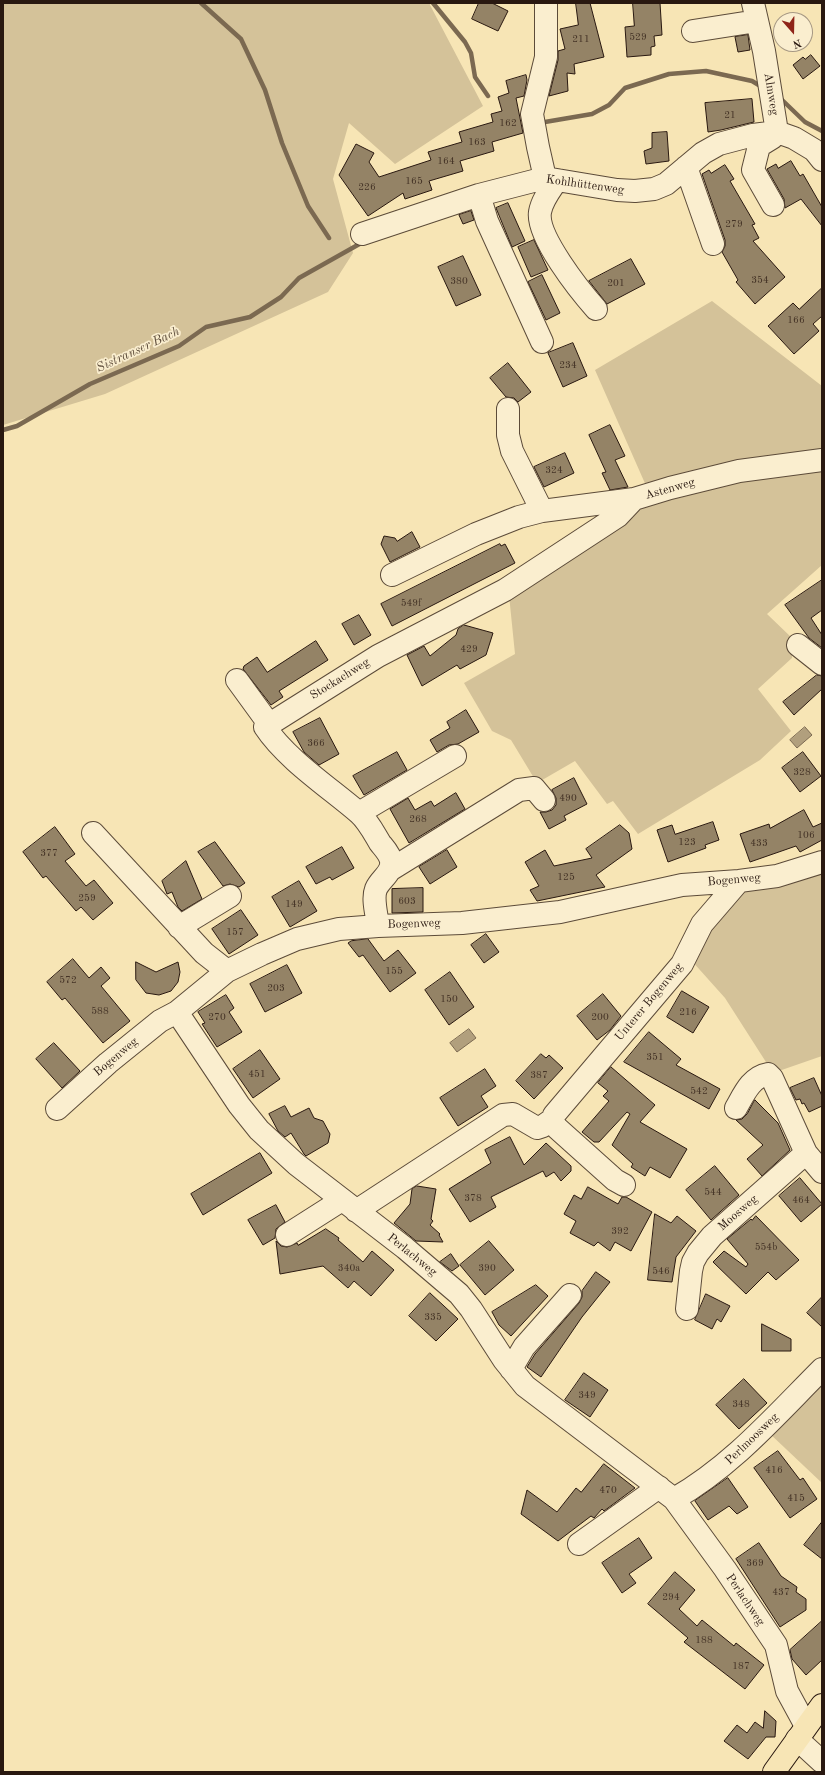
<!DOCTYPE html>
<html>
<head>
<meta charset="utf-8">
<style>
	body { margin:0 }
	#map { position:relative; width:825px; height:1775px; overflow:hidden; background:#f7e5b5; font-family:"Old Standard TT",serif }
	canvas { display:block }
	.frame { position:absolute; inset:0; border:4px solid #291810; pointer-events:none }
	.north { position:absolute; left:773px; top:12px; width:40px; height:40px; box-sizing:border-box; background:#faeecf; border:1px solid #a69883; border-radius:50%; rotate:160deg; font-size:11px; font-weight:700; line-height:16px; text-align:center; color:#291810 }
	.north::after { content:''; display:block; margin:auto; width:14px; height:18px; background:#8f2418; clip-path:polygon(50% 0,100% 100%,50% 72%,0 100%) }
</style>
</head>
<body>
<div id="map">
<canvas width="825" height="1775"></canvas>
<div class="frame"></div>
<div class="north">N</div>
</div>
<script>
const c = document.querySelector('canvas').getContext('2d');
c.lineJoin = 'round';
function fillPath(path, color) {
  c.fillStyle = color;
  c.fill(path, 'evenodd');
}
function stroke(path, color, width, dash) {
  c.strokeStyle = color;
  c.lineWidth = width;
  c.lineCap = dash ? 'butt' : 'round';
  c.setLineDash(dash || []);
  c.stroke(path);
}
function write(font, color, halo, rows, align = 'center') {
  c.font = font + ' "Old Standard TT",serif';
  c.lineWidth = 3.5;
  c.setLineDash([]);
  c.textBaseline = 'middle';
  c.strokeStyle = halo;
  c.fillStyle = color;
  for (const [text, x, y, turn = 0] of rows) {
    c.save();
    c.translate(x, y);
    c.rotate((+turn || 0) * Math.PI / 180);
    c.textAlign = isNaN(turn) ? turn : align;
    if (halo) c.strokeText(text, 0, 0);
    c.fillText(text, 0, 0);
    c.restore();
  }
}
fillPath(new Path2D(`
	M3 3H431L430 5 483 106 395 164 349 123 333 179 353 253 328 292 105 394 3 425Z
	M712 301 822 386V565L767 614 792 638V658L758 689 791 731 760 760 638 834 613 801 607 804 575 761 537 783 511 740 492 731 464 683 515 654 509 595 651 497 595 370Z
	M822 870V1056L773 1073 725 998 691 960 704 928 745 887Z
	M822 1377V1483L768 1432Z`), '#d4c299');
const water = new Path2D(`
	M805 727 812 735 797 748 790 740Z
	M469 1029 476 1038 457 1052 450 1043Z`);
fillPath(water, '#b19f7d');
stroke(water, '#7b6951', 1);
stroke(new Path2D(`
	M201 3 241 39 265 90 282 143 308 206 329 238
	M433 3 465 42 471 53 475 77 488 96
	M779 97 805 122 822 131
	M539 123 592 114 609 105 625 88 669 74 706 71 752 81 762 87
	M3 430 17 426 90 384 179 346 206 327 250 317 281 297 299 278 363 242`), '#7b6951', 4.5);
const building = new Path2D(`
	M479 3H492L508 11 498 31 472 19Z
	M576 3H590L604 57 574 64 575 74 567 73 568 91 549 96 558 60V51L565 49 560 29 578 25Z
	M633 3H660L662 35 654 36 655 46 651 47V55L627 57 625 27 634 26Z
	M748 35 750 50 738 52 735 37Z
	M811 55 820 66 803 79 793 65 803 57 805 59Z
	M526 75 527 80 524 96 516 98 523 133 492 142 494 151 460 161 463 171 429 181 432 190 405 199 403 193 368 216 339 175 356 144 374 153 369 162 379 177 431 160 428 152 462 142 459 132 493 122 491 114 502 111 498 97 509 93 506 81Z
	M752 99 754 122 721 130 708 132 705 103Z
	M667 132 669 161 646 164 644 151 652 148V133Z
	M791 161 800 176 803 174 822 207V226L801 199 785 208 784 199 767 169 776 164 778 168Z
	M725 165 734 179 730 181 755 224 752 225 759 238 753 241 785 277 755 304 736 282 738 280 722 252 725 246V240L702 174 709 170 711 173Z
	M508 203 525 241 512 247 496 208Z
	M471 211 474 220 463 224 459 215Z
	M534 240 548 270 531 277 518 247Z
	M463 256 481 295 456 306 438 267Z
	M631 259 645 284 607 304 589 281Z
	M542 275 560 313 546 320 528 282Z
	M822 288V316L813 324 819 331 794 354 768 326 793 303 799 309Z
	M573 343 587 376 563 387 548 353Z
	M508 363 531 392 518 402 514 398 506 397 490 378Z
	M610 425 625 456 615 460 628 487 610 490 602 473 606 472 589 435Z
	M565 453 574 473 544 487 534 467Z
	M412 532 420 547 390 562 381 544 384 536 395 538 397 541Z
	M500 544 501 546 505 544 515 563 392 626 381 604Z
	M822 580V610L811 618 822 635V648L809 638 785 605Z
	M359 615 371 635 354 645 342 624Z
	M464 625 493 633 486 655 460 669 457 665 422 686 407 655 424 646 430 656 456 635 458 629Z
	M316 641 328 660 279 691 283 697 271 705 243 669 244 666 257 657 267 672Z
	M817 675 822 676V689L794 715 783 702Z
	M466 710 479 732 458 744 449 745 437 752 430 740 450 728 447 722Z
	M320 718 339 754 319 765 304 752 293 732Z
	M397 752 407 770 364 795 353 776Z
	M803 752 821 776 800 792 782 768Z
	M574 778 587 804 564 816 566 820 549 829 540 812H546L552 810 556 805V798L552 790Z
	M456 793 465 809 409 843 390 809 408 798 415 810 431 801 434 806Z
	M804 810 813 827 822 823V840L800 852 796 846 750 862 740 834 769 824 770 828Z
	M713 822 719 840 705 845 706 848 668 862 657 830 672 825 675 834Z
	M620 825 629 833 632 849 596 875 605 887 537 901 530 890 539 886 525 862 545 850 554 866 592 858 586 849Z
	M55 827 75 854 65 861 86 886 94 880 113 903 93 920 81 907 76 911 46 876 43 878 23 852Z
	M215 842 245 883 239 887 230 884 223 886 198 852Z
	M342 847 354 868 332 880 330 877 316 884 306 867Z
	M447 850 457 867 430 884 419 867Z
	M186 861 202 899 182 911 178 907 172 892 167 894 162 881Z
	M299 881 317 911 290 927 272 897Z
	M423 888V912L392 913V889Z
	M241 910 258 935 229 954 212 929Z
	M486 934 499 952 484 963 471 945Z
	M368 939 384 961 398 950 416 973 390 992 363 955 359 957 348 943 351 941Z
	M73 959 89 978 101 967 110 978 101 986 130 1021 103 1043 65 998 62 1000 47 982Z
	M136 962 156 972 178 962 180 972 178 982 171 991 159 995 146 993 136 980Z
	M287 965 302 993 265 1012 250 984Z
	M450 972 474 1007 449 1025 425 990Z
	M682 991 709 1007 693 1033 667 1017Z
	M603 994 621 1016 610 1030 597 1040 577 1016Z
	M226 995 234 1008 229 1012 242 1032 217 1047 202 1024 205 1023 198 1012Z
	M649 1032 681 1059 676 1065 720 1089 709 1109 624 1062Z
	M54 1043 80 1071 62 1088 36 1059Z
	M260 1050 280 1079 253 1098 233 1069Z
	M541 1054 546 1058 549 1055 563 1068 534 1099 516 1081Z
	M611 1067 655 1105 640 1122 687 1149 670 1178 650 1167 645 1176 631 1167 633 1164 612 1145 630 1114 627 1112 599 1142H594L582 1132 609 1101 603 1096 608 1091 598 1083Z
	M485 1069 496 1086 481 1096 488 1107 458 1126 440 1098Z
	M814 1078 822 1096V1106L809 1112 804 1103 802 1104 800 1099 796 1100 790 1088Z
	M755 1100 778 1123 790 1150 762 1176 747 1159 763 1145 736 1120 742 1119 747 1114Z
	M285 1106 291 1117 309 1108 314 1118 323 1121 330 1134 328 1143 306 1156 304 1154 291 1133 285 1137 278 1131 269 1114Z
	M510 1137 524 1165 546 1143 571 1166V1171L561 1181 554 1172 546 1177 543 1171 491 1197 496 1207 470 1222 449 1189 491 1163 485 1150Z
	M260 1153 272 1173 203 1215 191 1194Z
	M715 1166 739 1195 711 1220 686 1190Z
	M800 1178 822 1204 801 1222 779 1196Z
	M417 1186 436 1189 431 1219 433 1221 430 1225 440 1234 439 1235 443 1242 416 1241 394 1223 410 1204 412 1189Z
	M588 1187 618 1204 622 1197H626L652 1212 631 1251 615 1242 610 1251 598 1242 594 1246 570 1233 576 1221 564 1214 574 1195 581 1199Z
	M276 1205 285 1222 276 1229 275 1238 263 1245 248 1220Z
	M655 1214 671 1223 677 1216 696 1231 676 1257 672 1282 648 1280Z
	M756 1216 799 1260 776 1280 768 1272 746 1294 713 1262 724 1251 746 1267 748 1264 727 1239 751 1219 752 1220Z
	M326 1229 339 1238 338 1240 363 1262 372 1251 394 1270 371 1296 354 1281 348 1288 323 1266 280 1274 276 1241 281 1246 287 1247 297 1243 298 1245Z
	M489 1241 514 1270 485 1295 460 1265Z
	M451 1254 459 1266 452 1271 440 1262Z
	M596 1272 610 1282 582 1317 541 1377 527 1367 535 1354 579 1303 582 1297V1291Z
	M536 1285 548 1296 511 1336 499 1325 492 1312Z
	M430 1293 458 1319 436 1341 409 1316Z
	M706 1294 730 1306 721 1322 717 1319 712 1329 695 1320Z
	M822 1297V1327L807 1313Z
	M762 1324 791 1339V1351H762Z
	M584 1373 608 1390 590 1417 565 1400Z
	M744 1379 767 1403 739 1429 716 1405Z
	M778 1451 800 1480 803 1478 817 1499 790 1518 754 1468Z
	M604 1464 635 1488 604 1511 602 1509 594 1518 591 1516 558 1541 521 1514 527 1490 557 1512 576 1488 581 1492Z
	M728 1478 748 1507 737 1514 729 1506 708 1520 695 1501Z
	M822 1522V1559L804 1545Z
	M639 1538 652 1558 629 1574 636 1583 622 1593 602 1563Z
	M759 1543 781 1576 797 1587 796 1592 806 1599V1610L780 1627 736 1559Z
	M675 1572 695 1590 679 1609 697 1626 702 1620 734 1646 736 1643 764 1665 745 1689 684 1642 688 1638 648 1604Z
	M822 1621V1660L806 1675 792 1659 790 1650Z
	M765 1711 776 1721 775 1737H766L748 1759 724 1741 737 1725 747 1733 755 1722 763 1728Z`);
fillPath(building, '#948366');
stroke(building, '#291810', 1);
const minor = new Path2D(`
	M753 3 764 51 777 132
	M693 31 757 21
	M686 167 713 244
	M545 178 538 147 532 114 546 57V3
	M557 180C551 189 542 200 540 212 536 236 580 291 596 309
	M479 195 487 221 542 342
	M773 205 753 170 759 146 772 138 777 132
	M362 234 479 195 545 178 617 190 635 191 654 189 666 184 703 153 719 144 753 135 777 132 794 138 814 150 822 160
	M508 409V435L512 451 542 511
	M392 575 476 534 519 517 542 511 634 499 670 488 739 471 822 460
	M798 645 822 664
	M237 680 269 724
	M359 813 455 756
	M93 833 204 953 227 971
	M390 870 519 790 534 788 544 800
	M378 926C377 915 372 899 376 889 380 879 393 873 391 861 390 854 384 848 380 843 374 833 368 821 359 813 330 788 286 759 265 727L378 656 505 590 618 516 634 499
	M179 927 230 896
	M177 1012 239 1105 259 1130 296 1164 405 1248 459 1294 471 1309 504 1360 525 1386 674 1499 725 1569 776 1645 787 1691 806 1726
	M736 1108C744 1094 751 1077 768 1074L772 1078 806 1153 822 1172
	M57 1109 108 1063 160 1021 177 1012 227 971 262 954 297 939 339 929 378 926 462 923 560 912 682 885 739 881 777 876 822 862
	M624 1185 615 1180 557 1128 553 1122 554 1115 682 964 702 924 739 881
	M356 1211 503 1115 513 1114 537 1128 543 1126 553 1119
	M287 1235 342 1200
	M687 1309 691 1271 693 1262 698 1253 712 1236 806 1153
	M511 1369 524 1347 570 1295
	M674 1499C732 1466 775 1416 822 1369
	M579 1544 659 1487
	M797 1739 822 1762`);
const major = new Path2D(`
	M774 1772 822 1705`);
stroke(minor, '#5c4b39', 24);
stroke(major, '#291810', 24);
stroke(minor, '#faeecf', 22);
stroke(major, '#f7e5b5', 22);
write('10px', '#443326', null, [
	["529",638,37],
	["211",581,39],
	["21",730,115],
	["162",508,123],
	["163",477,142],
	["164",446,161],
	["165",414,181],
	["226",367,187],
	["279",734,224],
	["354",760,280],
	["380",459,281],
	["201",616,283],
	["166",796,320],
	["234",568,365],
	["324",554,470],
	["549f",411,603],
	["429",469,649],
	["366",316,743],
	["328",802,772],
	["490",568,798],
	["268",418,819],
	["106",806,835],
	["123",687,842],
	["433",759,843],
	["377",49,853],
	["125",566,877],
	["259",87,898],
	["603",407,901],
	["149",294,904],
	["157",235,932],
	["155",394,971],
	["572",68,980],
	["203",276,988],
	["150",449,999],
	["588",100,1011],
	["216",688,1012],
	["270",217,1017],
	["200",600,1017],
	["351",655,1057],
	["451",257,1074],
	["387",539,1075],
	["542",699,1091],
	["544",713,1192],
	["378",473,1198],
	["464",801,1200],
	["392",620,1231],
	["554b",766,1247],
	["340a",349,1268],
	["390",487,1268],
	["546",661,1271],
	["335",433,1317],
	["349",587,1395],
	["348",741,1404],
	["416",774,1470],
	["470",608,1490],
	["415",796,1498],
	["369",755,1563],
	["437",781,1592],
	["294",671,1597],
	["188",704,1640],
	["187",741,1666]
]);
write('12px', '#291810', '#faeecf', [
	["Almweg",771,94,81],
	["Kohlhüttenweg",585,185,8],
	["Astenweg",670,489,-16],
	["Stockachweg",340,679,-32],
	["Bogenweg",734,880,-5],
	["Bogenweg",414,924,-2],
	["Unterer Bogenweg",649,1002,-50],
	["Bogenweg",116,1057,-40],
	["Moosweg",738,1213,-41],
	["Perlachweg",412,1255,39],
	["Perlmoosweg",752,1439,-44],
	["Perlachweg",745,1600,56]
]);
write('italic 13px', '#5f4e3c', '#faeecf', [
	["Sistranser Bach",138,350,-25]
]);
</script>
</body>
</html>
